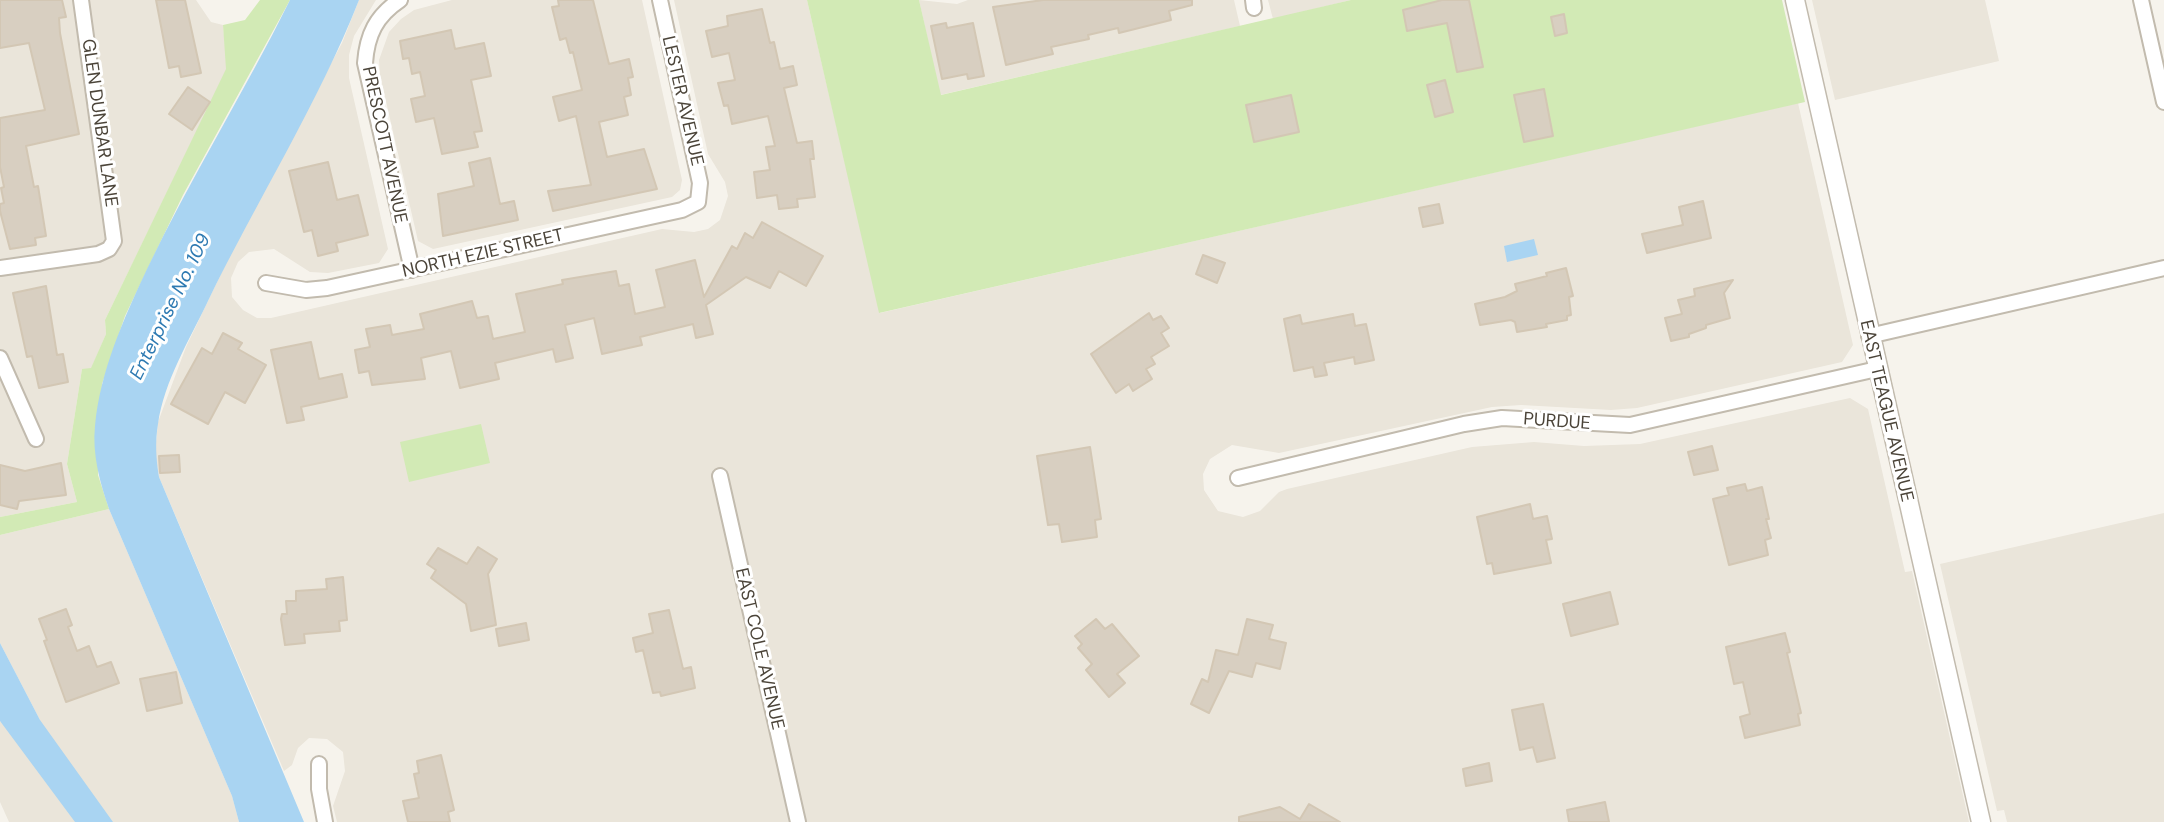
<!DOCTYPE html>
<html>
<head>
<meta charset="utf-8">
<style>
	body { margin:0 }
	canvas { display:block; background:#f6f3ec }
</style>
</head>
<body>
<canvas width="2164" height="822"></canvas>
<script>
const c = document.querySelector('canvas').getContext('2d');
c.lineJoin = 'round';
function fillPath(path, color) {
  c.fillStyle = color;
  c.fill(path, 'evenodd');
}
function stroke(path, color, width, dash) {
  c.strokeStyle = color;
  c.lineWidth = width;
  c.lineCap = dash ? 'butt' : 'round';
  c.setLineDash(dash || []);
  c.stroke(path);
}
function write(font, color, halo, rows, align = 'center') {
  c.font = font + ' "DM Sans",sans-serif';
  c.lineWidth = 6;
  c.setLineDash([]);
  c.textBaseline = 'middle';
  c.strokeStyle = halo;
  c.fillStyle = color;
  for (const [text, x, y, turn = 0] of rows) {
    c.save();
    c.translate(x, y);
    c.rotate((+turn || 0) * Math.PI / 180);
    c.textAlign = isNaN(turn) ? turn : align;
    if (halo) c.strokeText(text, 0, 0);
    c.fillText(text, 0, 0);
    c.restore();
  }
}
fillPath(new Path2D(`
	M0 0H196L211 22 223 25 227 69 105 320 106 334 91 369H82L67 464 77 502 0 517Z
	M359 0H376L354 36 349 55V78L388 249 379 263 328 273 310 272 274 249 249 252 238 262 231 278 232 297 243 310 257 318H271L662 229 694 232 708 229 720 220 728 196 725 182 708 154 674 0H807L880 313 1798 103 1853 345 1842 362 1637 408 1611 410 1521 405 1492 407 1279 453 1232 445 1210 459 1203 474 1204 490 1218 511 1243 517 1260 511 1279 492 1287 489 1472 447 1534 442 1584 446 1640 444 1850 398 1868 409 1905 572 1912 571 1969 822H337L333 806 345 771 343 752 327 739 309 738 298 748 292 765 284 771 159 477 155 453 158 422 186 347 241 232 342 43Z
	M452 0H642L682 180 680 190 672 197 433 249 418 241 380 75 379 60 389 32 401 19 414 10Z
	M919 0 957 4 968 0H1234L1240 26 940 95Z
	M1268 0H1351L1273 19Z
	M1812 0H1985L1999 61 1835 100Z
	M109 509 232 796 239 822H9L0 802V721L9 728 40 720 0 643V535Z
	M2164 513V822H2007L2004 810 1997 811 1940 564Z`), '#eae5da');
fillPath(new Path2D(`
	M260 0H290L183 195 125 316 102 384 98 475 109 509 0 535V517L77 502 67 464 82 369 91 368 106 334 105 320 226 69 223 25 245 20Z
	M807 0H919L941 95 1351 0H1782L1805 102 879 313Z
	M481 424 490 463 409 482 400 442Z`), '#d2eab5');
fillPath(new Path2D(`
	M290 0H359C318 104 257 200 208 301 190 339 164 381 158 424 155 442 156 459 159 477L304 822H239L232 796 109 509C100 483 92 454 95 426 100 371 124 318 147 269 191 177 245 91 290 0Z
	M1534 239 1538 255 1507 262 1504 246Z
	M0 643 40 720 113 822H75L0 721Z`), '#a9d4f2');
const building = new Path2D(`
	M0 0H62L66 17 59 18 60 33 79 134 26 146 34 187 38 186 46 236 35 238 36 245 10 249 0 211V204L4 203 1 188 4 187 0 167V118L45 110 29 43 0 48Z
	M156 0H185L201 73 181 77 179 66 169 68Z
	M558 0H593L609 64 629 59 633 77 628 78 631 95 624 97 628 115 599 122 607 157 644 149 657 189 553 211 548 191 591 185 576 116 559 121 553 97 582 90 573 52 570 53 566 38 560 40 552 7 559 6Z
	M1043 0H1192V5L1169 11 1171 20 1119 33 1118 28 1088 35 1089 39 1051 47 1053 54 1006 65 993 7Z
	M1442 0H1469L1483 67 1457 72 1447 23 1407 31 1403 10Z
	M762 9 770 43 774 42 780 69 793 66 797 85 784 88 797 143 812 141 814 159H810L815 197 797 199 798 207 779 209 777 195 757 198 754 172 770 170 766 147 775 146 768 116 732 124 728 105 724 106 718 83 735 80 729 53 712 57 706 31 728 26 727 16Z
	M1564 14 1567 33 1555 36 1551 17Z
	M946 23 947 28 973 23 984 76 968 79 967 74 942 79 931 26Z
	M451 30 455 49 484 43 491 76 471 80 482 131 474 132 478 147 442 154 434 118 416 122 411 99 425 96 420 72 412 74 409 58 403 59 400 41Z
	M1445 80 1453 112 1435 117 1427 85Z
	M188 87 210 102 192 130 169 114Z
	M1544 89 1553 136 1524 142 1514 95Z
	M1291 95 1299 132 1254 142 1246 105Z
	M490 158 500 204 514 201 518 220 443 236 438 194 474 186 469 163Z
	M328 162 337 200 358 195 368 235 336 243 338 251 318 256 312 230 304 232 289 171Z
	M1703 201 1711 238 1647 253 1642 234 1683 225 1679 207Z
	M1439 204 1443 223 1423 227 1419 208Z
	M762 222 823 256 806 286 779 271 770 288 746 277 706 305 713 334 696 338 693 324 640 337 642 345 602 354 594 318 565 325 573 358 556 362 553 349 495 363 499 379 460 388 451 351 421 358 425 379 372 385 369 371 359 373 355 350 370 347 366 329 390 325 392 335 424 329 420 314 472 301 477 318 488 316 493 339 525 332 516 294 563 284 562 280 616 271 619 286 629 284 635 314 665 307 656 270 695 260 704 297 732 246 737 249 745 233 753 238Z
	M1203 255 1225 263 1217 283 1196 274Z
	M1566 268 1573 296 1569 297 1571 315 1567 316V320L1546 324 1547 327 1517 332 1515 322 1511 320 1480 325 1475 304 1505 297 1517 291 1515 284 1547 276 1546 273Z
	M1733 280 1724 293 1730 318 1706 325V328L1689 334V337L1671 341 1665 318 1682 314 1678 300 1695 296 1694 289Z
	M46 286 57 355 63 354 68 382 39 388 32 356 27 357 13 293Z
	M1149 313 1153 320 1161 316 1169 328 1161 333 1169 346 1151 357 1155 364 1146 369 1152 379 1133 391 1129 384 1116 393 1091 354Z
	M1353 314 1355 326 1366 324 1374 360 1355 364 1354 357 1324 363 1327 375 1315 377 1313 367 1294 371 1284 319 1300 315 1302 324Z
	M223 333 242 343 238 349 266 365 245 403 225 392 208 424 171 404 202 348 212 354Z
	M311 342 319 379 342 374 347 397 301 407 304 420 287 423 271 350Z
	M1712 446 1718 470 1694 475 1688 452Z
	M1090 447 1101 519 1095 520 1097 537 1062 542 1059 524 1048 525 1037 456Z
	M179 455 180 472 160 473 159 456Z
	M61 463 66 495 19 501 17 509 0 505V465L25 471Z
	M1745 484 1747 491 1762 487 1769 519H1766L1771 538 1765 540 1768 555 1729 565 1713 499 1729 495 1727 488Z
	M1530 504 1533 519 1547 516 1552 539 1546 540 1551 563 1494 574 1492 563 1487 564 1477 517Z
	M478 547 497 559 488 574 496 625 471 631 466 604 431 578 436 570 427 564 438 548 467 564Z
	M343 577 347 620 339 621 340 631 304 634 305 643 285 645 281 619 282 614H287L286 601H296V591L327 589 326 579Z
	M1610 592 1618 624 1571 636 1563 604Z
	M66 609 72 625 68 627 77 651 89 646 97 667 111 662 119 683 66 702 44 641 47 640 39 619Z
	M669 610 683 669 691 667 695 688 661 696 660 692 653 693 643 650 636 652 633 638 653 633 649 614Z
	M1096 619 1105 629 1112 624 1139 656 1117 674 1125 683 1109 697 1086 670 1092 664 1078 648 1082 644 1075 636Z
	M1247 619 1273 625 1269 639 1286 643 1280 669 1256 663 1252 677 1229 671 1209 713 1191 704 1202 679 1208 682 1216 650 1238 655Z
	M526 623 529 640 499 646 496 629Z
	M1785 633 1790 652 1787 653 1801 713 1798 714 1800 725 1745 738 1740 717 1750 714 1743 682 1734 684 1726 647Z
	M176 672 182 703 147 711 140 679Z
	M1543 704 1555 758 1537 762 1533 747 1520 750 1512 710Z
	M441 755 454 810 448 812 450 822H408L403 801 419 798 414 774 419 773 417 761Z
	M1489 763 1492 781 1466 786 1463 769Z
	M1605 802 1609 822H1569L1567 810Z
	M1309 804 1340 822H1239V817L1280 807 1300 819Z`);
fillPath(building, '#d8cfc1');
stroke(building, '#d3c7b4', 2);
const minor = new Path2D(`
	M400 0C376 16 367 35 365 63L412 270
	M1253 0 1254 8
	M2141 0 2164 102
	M0 268 98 254 109 249 114 241 81 0
	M266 283 306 290 327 288 682 210 698 202 700 183 660 0
	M1869 336 2164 268
	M0 358 36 439
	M720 476 798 822
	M1238 478 1464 424 1502 418 1630 425 1877 369
	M319 764V789L325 822`);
const tertiary = new Path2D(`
	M1795 0 1981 822`);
stroke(minor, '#c2bbae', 18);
stroke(tertiary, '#c2bbae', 21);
stroke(minor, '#fff', 14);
stroke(tertiary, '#fff', 18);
write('18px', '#4b4439', '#fff', [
	["LESTER AVENUE",682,101,77],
	["GLEN DUNBAR LANE",99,123,82],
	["PRESCOTT AVENUE",384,145,78],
	["NORTH EZIE STREET",483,254,-13],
	["EAST TEAGUE AVENUE",1886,411,77],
	["PURDUE",1557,422,4],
	["EAST COLE AVENUE",759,649,77]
]);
write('italic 19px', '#2e7ab2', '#fff', [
	["Enterprise No. 109",171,307,-64]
]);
</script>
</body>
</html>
